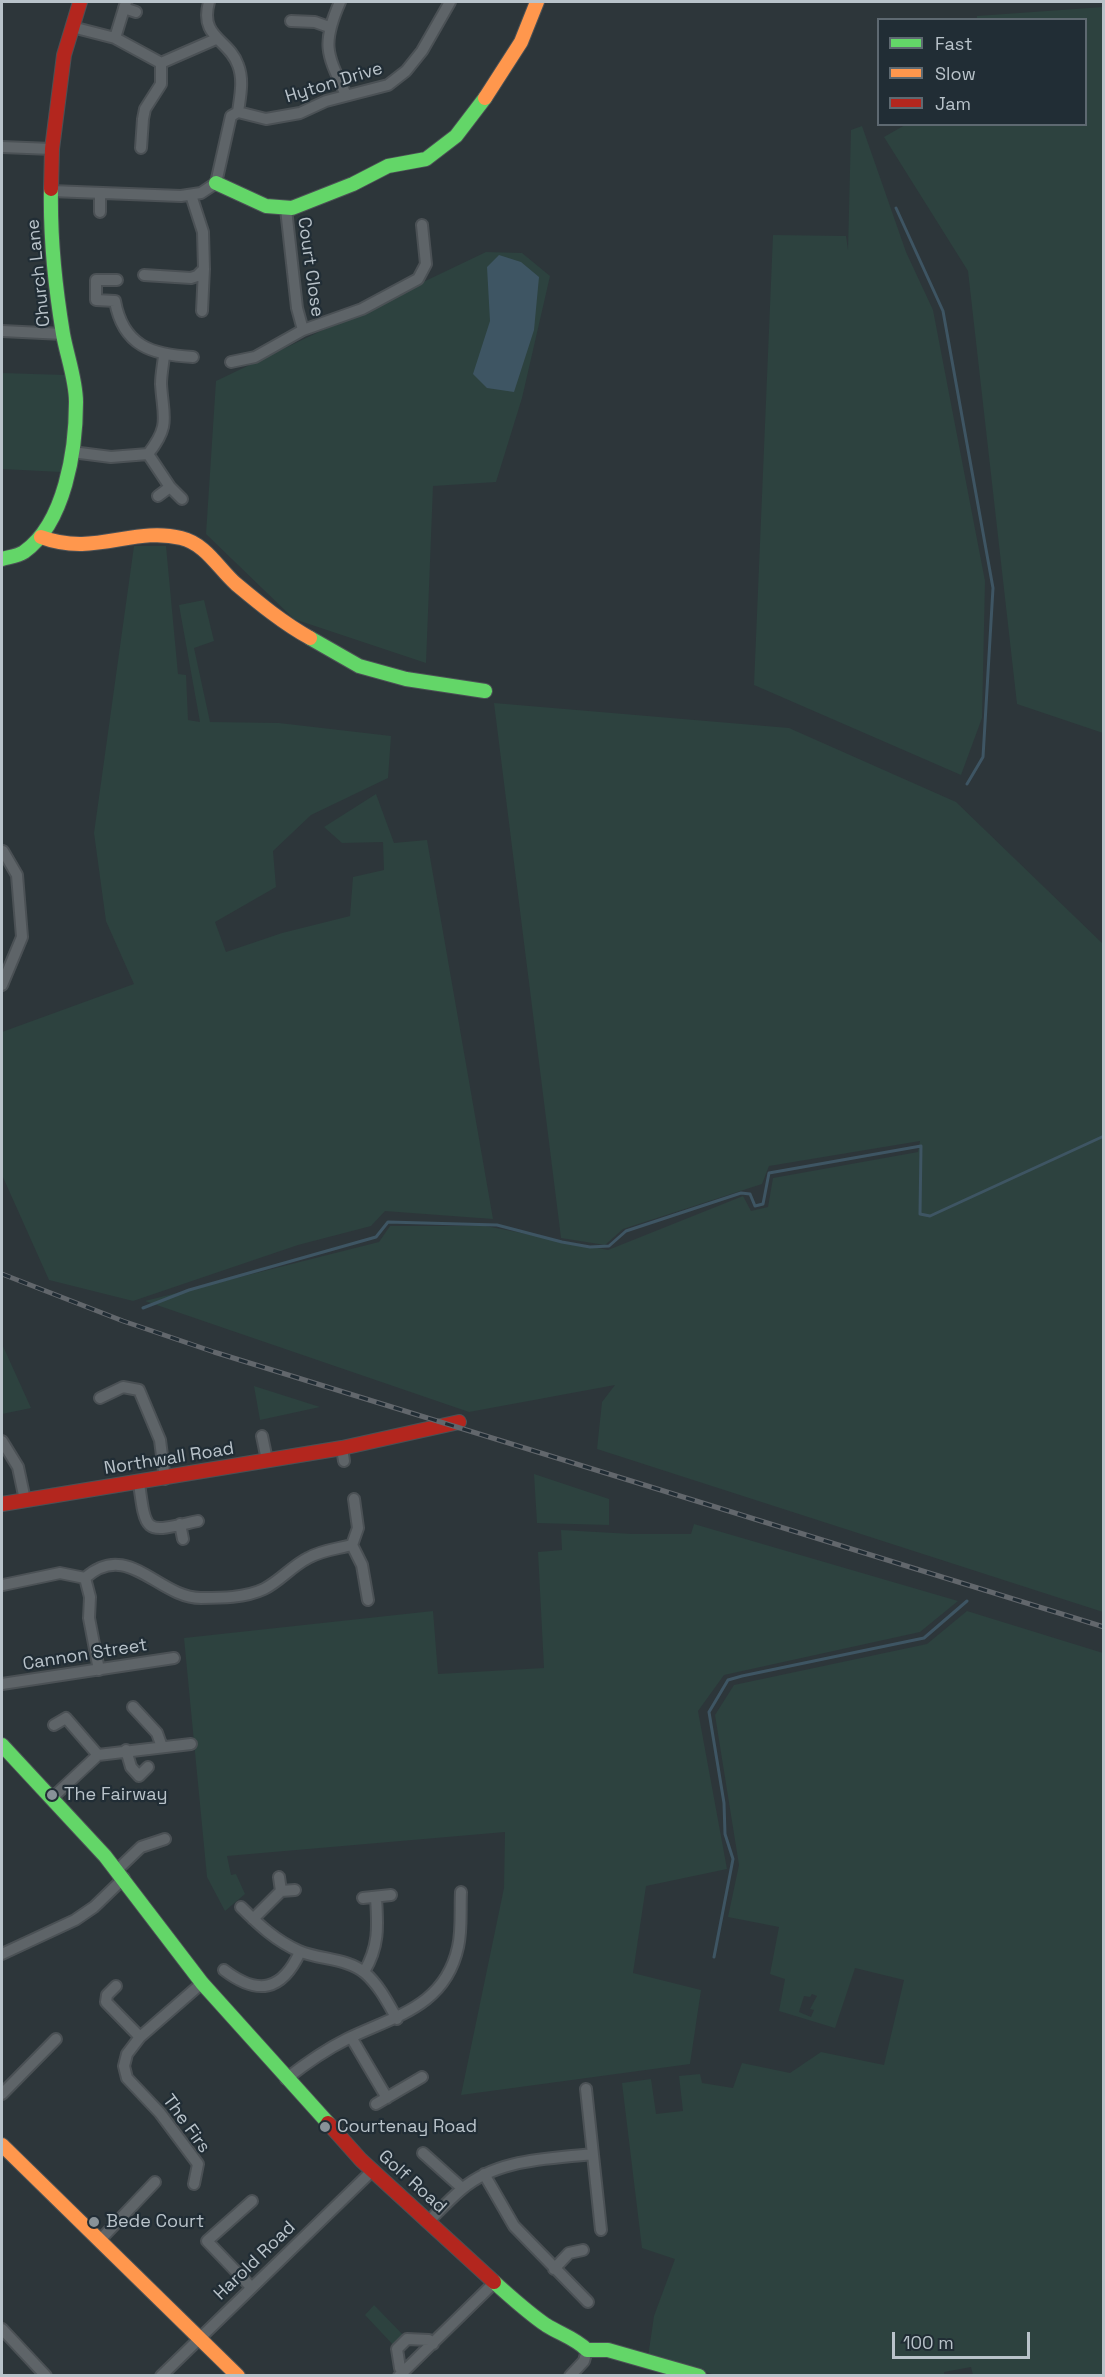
<!DOCTYPE html>
<html>
<head>
<meta charset="utf-8">
<style>
	body { margin:0 }
	#map { position:relative; width:1105px; height:2377px; overflow:hidden; background:#2d363a; font-family:"Space Grotesk",sans-serif }
	canvas { display:block }
	.frame { position:absolute; inset:0; border:3px solid #b9c3ca; pointer-events:none }
	.legend { position:absolute; left:877px; top:18px; width:210px; height:108px; box-sizing:border-box; background:#212d35; border:2px solid #5e6971; margin:0; padding:8px 10px; list-style:none; font-size:18px; color:#b9c3ca }
	.legend li { display:flex; align-items:center; gap:12px; height:30px }
	.legend b { width:30px; border:2px solid #5e6971 }
	.scale { position:absolute; left:892px; top:2332px; width:138px; height:27px; box-sizing:border-box; border:3px solid #b9c3ca; border-top:0; padding-left:8px; font-size:18px; line-height:21px; white-space:nowrap; color:#b9c3ca; -webkit-text-stroke:4px #212d35; paint-order:stroke }
</style>
</head>
<body>
<div id="map">
<canvas width="1105" height="2377"></canvas>
<div class="frame"></div>
<ul class="legend">
<li><b style="height:8px;background:#63d668"></b>Fast</li>
<li><b style="height:8px;background:#ff974d"></b>Slow</li>
<li><b style="height:8px;background:#b3261e"></b>Jam</li>
</ul>
<div class="scale">100 m</div>
</div>
<script>
const c = document.querySelector('canvas').getContext('2d');
c.lineJoin = 'round';
function fillPath(path, color) {
  c.fillStyle = color;
  c.fill(path, 'evenodd');
}
function stroke(path, color, width, dash) {
  c.strokeStyle = color;
  c.lineWidth = width;
  c.lineCap = dash ? 'butt' : 'round';
  c.setLineDash(dash || []);
  c.stroke(path);
}
function write(font, color, halo, rows, align = 'center') {
  c.font = font + ' "Space Grotesk",sans-serif';
  c.lineWidth = 4.5;
  c.setLineDash([]);
  c.textBaseline = 'middle';
  c.strokeStyle = halo;
  c.fillStyle = color;
  for (const [text, x, y, turn = 0] of rows) {
    c.save();
    c.translate(x, y);
    c.rotate((+turn || 0) * Math.PI / 180);
    c.textAlign = isNaN(turn) ? turn : align;
    if (halo) c.strokeText(text, 0, 0);
    c.fillText(text, 0, 0);
    c.restore();
  }
}
fillPath(new Path2D(`
	M1103 7H1104L1103 733 1017 704 968 271 884 137 905 125 1086 124V20L977 19V16Z
	M862 126 906 252 933 310 985 581 982 718 961 775 754 685 773 235 846 236 848 250 851 130Z
	M486 252 522 253 550 276 522 398 496 482 433 486 426 663 294 619 206 534 216 381Z
	M2 373 65 375 70 420 61 472 2 469Z
	M134 546H166L178 674 186 675 188 720 200 722 179 605 204 600 214 641 194 648 210 722 279 723 391 736 388 778 311 815 273 851 276 887 215 922 226 952 282 933 350 916 353 877 384 870 383 842 342 843 324 827 376 794 394 843 427 840 493 1219 385 1211 371 1226 298 1245 133 1301 49 1280 2 1175V1032L134 984 106 921 94 833Z
	M494 703 789 728 956 802 1103 944V1612L597 1449 602 1402 615 1385 469 1412 145 1301 379 1242 390 1226H486L608 1250 743 1196 751 1211 768 1207 773 1178 918 1152 920 1141 769 1166 762 1184 623 1229 605 1245 561 1238Z
	M2 1344 31 1408 2 1414Z
	M254 1386 320 1407 260 1420Z
	M534 1474 609 1499V1525L537 1523Z
	M694 1524 958 1601 920 1632 724 1675 698 1711 727 1869 646 1886 633 1973 701 1990 690 2064 461 2095 504 1888 505 1832 227 1856 231 1875 236 1874 245 1894 225 1911 207 1877 184 1638 433 1611 438 1674 544 1668 538 1552 562 1550 561 1530 632 1534H691Z
	M967 1611 1103 1653V2375H973L971 2367 944 2372V2376H720L648 2357 654 2316 675 2259 642 2248 622 2083 651 2079 656 2114 683 2111 679 2076 700 2074 702 2083 733 2088 742 2063 790 2073 821 2052 884 2065 904 1980 855 1968 835 2028 779 2011 785 1979 770 1974 779 1927 728 1917 739 1865 715 1715 734 1685 927 1644ZM812 1994 817 1996 810 2009 814 2010 811 2017 799 2012 804 1996 810 1997Z
	M374 2305 407 2339 397 2349 365 2315Z`), '#2d423f');
fillPath(new Path2D(`
	M499 255 521 262 539 277 534 330 514 392 487 388 473 374 490 321 487 267Z`), '#3e5563');
stroke(new Path2D(`
	M896 208 943 311 993 588 983 757 967 784
	M143 1308 189 1290 376 1237 388 1222 497 1225 562 1242 590 1247 609 1246 626 1231 741 1193 750 1194 755 1206 763 1204 769 1173 921 1146 920 1214 930 1216 1104 1136
	M714 1957 733 1859 725 1834 724 1803 709 1712 728 1680 742 1676 924 1638 967 1601`), '#3e5563', 3);
const street = new Path2D(`
	M209 2C199 38 229 39 238 65 244 80 240 97 238 112
	M340 2C321 45 327 54 346 95
	M124 8 136 12
	M291 21 315 22 329 27
	M72 27 115 38 161 63 216 39
	M115 38 126 2
	M2 147 52 149
	M141 148 143 119 145 109 161 84V63
	M51 191 181 196 201 193 216 183 231 116 238 112 266 119 300 113 326 101 388 85 406 71 422 51 450 2
	M286 209 297 308 303 330
	M100 212V193
	M144 275 191 278 197 276 204 269 203 232 191 195
	M117 280H96V300L115 301C123 346 152 355 193 357
	M202 311 204 269
	M2 331 63 334
	M231 362 255 357 303 330 362 309 418 279 426 264 422 225
	M72 452 111 457 148 454C171 425 163 417 161 384 161 375 163 365 164 356
	M148 454 170 487
	M158 496 170 487 182 499
	M2 985 22 937 17 875 3 851
	M100 1398 123 1387 139 1390 160 1440 165 1479
	M262 1436 267 1460
	M2 1441 18 1467 25 1500
	M342 1448 344 1461
	M139 1483C146 1537 146 1532 198 1521
	M180 1524 183 1539
	M352 1545 362 1565 368 1600
	M85 1578C128 1539 158 1598 201 1598 221 1598 245 1598 264 1589 280 1581 292 1566 308 1558 322 1550 337 1549 352 1545L358 1528 354 1499
	M3 1585 60 1573 85 1578 90 1597 89 1618 99 1670
	M2 1684 174 1658
	M133 1707 157 1733 162 1747
	M54 1725 66 1718 98 1755
	M126 1750 131 1767 139 1776 148 1767
	M51 1799 98 1755 191 1744
	M117 1870 141 1847 165 1839
	M281 1891 295 1890
	M363 1898 391 1895
	M241 1907C259 1925 276 1941 299 1951 320 1960 347 1958 365 1973 379 1985 388 2003 397 2019
	M253 1919 281 1891 279 1877
	M2 1954 75 1920 94 1907 124 1878
	M224 1970C258 1996 282 1991 300 1952
	M364 1972C379 1947 378 1927 376 1898
	M116 1986 107 1995 106 2002 140 2037
	M351 2037 387 2098
	M286 2079C305 2064 325 2050 347 2039 394 2016 445 2007 458 1947 462 1930 460 1910 461 1892
	M586 2089 601 2230
	M2 2094 56 2039
	M376 2104 422 2077
	M423 2153 462 2188
	M484 2174 514 2226 588 2302
	M194 2184 198 2164 160 2113 127 2078 124 2066 127 2054 140 2037 202 1983
	M428 2222C439 2211 450 2199 462 2189 497 2159 548 2159 592 2154
	M101 2239 155 2182
	M554 2269 569 2253 583 2250
	M251 2287 207 2241 252 2201
	M2 2329 46 2376
	M403 2372 400 2368 397 2349 407 2339 429 2340 433 2344
	M161 2376 372 2171
	M399 2376 494 2283
	M570 2376 584 2361 587 2350`);
const fast = new Path2D(`
	M216 183 266 206 292 208 353 184 388 166 426 159 456 136 485 98
	M2 559C9 557 18 556 24 552 65 523 76 450 76 402 76 380 67 356 63 334 55 286 50 237 51 189
	M310 638 359 666 406 679 485 691
	M2 1745 105 1856 202 1983 328 2123
	M494 2282C511 2297 527 2312 546 2325 560 2334 575 2338 587 2350H608L699 2376`);
const slow = new Path2D(`
	M485 98 521 42 537 2
	M41 537C94 557 134 526 181 538 206 544 218 568 236 584 260 604 283 623 310 638
	M2 2145 238 2376`);
const jam = new Path2D(`
	M51 189 52 149 64 55 80 2
	M2 1504 342 1448 459 1422
	M328 2123 361 2160 494 2282`);
stroke(street, '#4b5155', 14);
stroke(fast, '#4b5155', 16);
stroke(slow, '#4b5155', 16);
stroke(jam, '#4b5155', 16);
stroke(street, '#5e6468', 10);
stroke(fast, '#63d668', 14);
stroke(slow, '#ff974d', 14);
stroke(jam, '#b3261e', 14);
const rail = new Path2D(`
	M2 1274 123 1321 214 1352 1104 1627`);
stroke(rail, '#62676c', 5);
stroke(rail, '#212d35', 3, [9]);
for (const [x, y, r, color] of [
	[52,1795,6,"#889298"],
	[325,2127,6,"#889298"],
	[94,2222,6,"#889298"]
]) {
  const dot = new Path2D();
  dot.arc(x, y, r, 0, 2 * Math.PI);
  c.fillStyle = color;
  c.fill(dot);
  stroke(dot, '#212d35', 2);
}
write('18px', '#b9c3ca', '#212d35', [
	["Hyton Drive",334,83,-17],
	["Court Close",310,267,82],
	["Church Lane",39,273,-96],
	["Northwall Road",169,1459,-9],
	["Cannon Street",85,1655,-9],
	["The Firs",186,2124,54],
	["Golf Road",412,2182,42],
	["Harold Road",255,2261,-44]
]);
write('18px', '#b9c3ca', '#212d35', [
	["The Fairway",64,1795],
	["Courtenay Road",337,2127],
	["Bede Court",106,2222]
], 'left');
</script>
</body>
</html>
